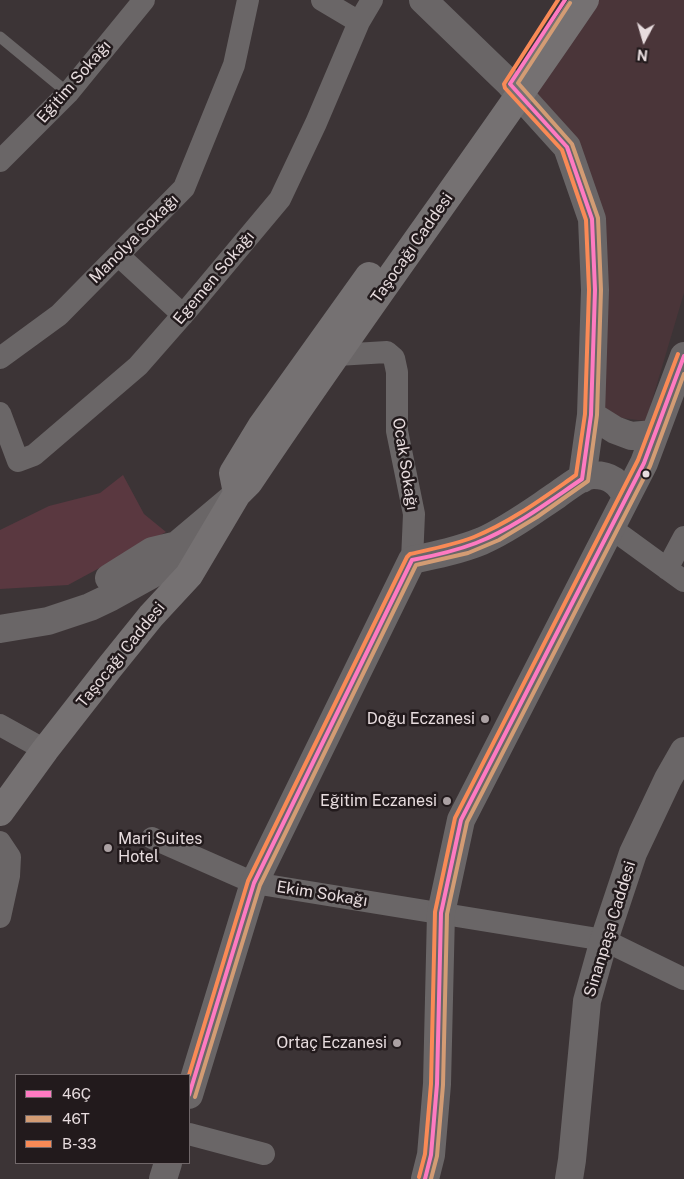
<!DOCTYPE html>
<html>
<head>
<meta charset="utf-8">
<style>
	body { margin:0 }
	#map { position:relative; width:684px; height:1179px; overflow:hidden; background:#3c3436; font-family:"Public Sans",sans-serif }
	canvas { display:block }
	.legend { position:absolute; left:15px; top:1074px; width:175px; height:90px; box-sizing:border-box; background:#221a1c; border:1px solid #71686a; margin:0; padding:6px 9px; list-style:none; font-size:15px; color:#e7dcde }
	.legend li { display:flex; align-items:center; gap:10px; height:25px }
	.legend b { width:25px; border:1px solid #71686a }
	.north { position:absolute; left:619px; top:15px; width:50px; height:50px; -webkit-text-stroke:4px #221a1c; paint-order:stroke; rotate:186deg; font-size:14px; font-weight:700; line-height:20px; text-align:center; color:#e7dcde }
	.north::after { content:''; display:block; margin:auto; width:18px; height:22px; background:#e7dcde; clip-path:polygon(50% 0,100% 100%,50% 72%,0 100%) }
</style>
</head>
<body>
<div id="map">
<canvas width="684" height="1179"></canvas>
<ul class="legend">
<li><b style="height:6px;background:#fe7ac1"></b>46Ç</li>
<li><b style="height:6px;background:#d39c74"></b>46T</li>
<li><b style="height:6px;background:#f98a56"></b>B-33</li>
</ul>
<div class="north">N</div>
</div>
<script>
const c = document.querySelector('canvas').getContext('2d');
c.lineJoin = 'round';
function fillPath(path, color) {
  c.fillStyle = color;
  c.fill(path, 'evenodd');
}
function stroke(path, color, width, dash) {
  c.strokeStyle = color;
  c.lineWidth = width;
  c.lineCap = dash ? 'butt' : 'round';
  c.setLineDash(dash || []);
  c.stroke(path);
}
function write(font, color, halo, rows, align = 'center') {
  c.font = font + ' "Public Sans",sans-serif';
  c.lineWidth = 5;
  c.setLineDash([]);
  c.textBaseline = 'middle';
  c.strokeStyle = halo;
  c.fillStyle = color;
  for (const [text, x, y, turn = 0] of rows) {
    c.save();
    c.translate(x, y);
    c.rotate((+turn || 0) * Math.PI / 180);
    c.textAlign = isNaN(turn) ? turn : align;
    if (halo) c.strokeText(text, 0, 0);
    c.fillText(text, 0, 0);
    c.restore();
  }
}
fillPath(new Path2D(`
	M598 0H684V293L646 421 605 416V277L535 94Z`), '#4a3539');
fillPath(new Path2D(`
	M123 475 144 514 166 532 68 585 0 589V530L49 506 100 493Z`), '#5a3840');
stroke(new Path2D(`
	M0 37 68 93`), '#6a6667', 11);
stroke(new Path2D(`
	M322 0 359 22
	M0 161 68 93 144 0
	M118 255 183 315
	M325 347 337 355 387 352 394 358 397 372V431L414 514 412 560
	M0 358 59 315 184 188 234 65 248 0
	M0 413 18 461 34 455 138 366 188 309 280 199 316 123 359 22 372 0
	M611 528 684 581
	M667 569 684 537
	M0 725 45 750
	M152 838 254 883 604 940 684 979
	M0 842 10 857 9 876 0 917
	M189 1134 264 1154`), '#6a6667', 22);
stroke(new Path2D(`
	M423 0 510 84 567 147 592 219 595 290 591 415 582 479
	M591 415 615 430 631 436 654 434
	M109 578 152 551 177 545
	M0 629 48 621 90 607 111 597 167 566 177 545 234 497
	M189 1095 254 883 412 560C436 555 460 550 482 541 509 529 533 511 557 495 567 488 582 475 594 475 610 475 620 483 626 497
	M163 1179 168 1163
	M425 1179 431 1155 437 1084 441 913 461 820 644 463 684 356
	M569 1179 572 1160 587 1001 604 940 633 853 668 779 684 751`), '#6a6667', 28);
stroke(new Path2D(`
	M237 493 233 473 261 427 369 276
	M0 812 45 750 109 668 151 616 189 575 237 494 249 482C358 319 475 162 585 0`), '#757172', 28);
stroke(new Path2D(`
	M189 1095 254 883 412 560C433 556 455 551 476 543 514 528 548 502 582 479L591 415 595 290 592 219 567 147 510 84 565 0
	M425 1179 431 1155 437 1084 441 913 461 820 644 463 684 356`), '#fe7ac1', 4);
stroke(new Path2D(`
	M195 1097 260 885 416 565 468 553 499 540 537 517 588 481 597 415 601 290 598 218 572 144 518 83 570 3
	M431 1179 437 1156 443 1085 447 914 467 822 650 466 684 374`), '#d39c74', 4);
stroke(new Path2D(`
	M189 1075 248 881 407 557 410 554C432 549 453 545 474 537 511 522 543 498 576 475L585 414 589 290 586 220 562 150 505 88 504 84 558 0
	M419 1177 425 1154 431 1084 435 912 455 818 638 460 678 354`), '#f98a56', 4);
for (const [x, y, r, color] of [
	[646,474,4.5,"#e7dcde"],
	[485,719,5,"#aba1a3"],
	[447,801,5,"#aba1a3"],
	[108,848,5,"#aba1a3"],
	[397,1043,5,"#aba1a3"]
]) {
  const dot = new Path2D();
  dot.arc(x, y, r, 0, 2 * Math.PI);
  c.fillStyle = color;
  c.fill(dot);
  stroke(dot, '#221a1c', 2);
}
write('16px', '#e7dcde', '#221a1c', [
	["Eğitim Sokağı",74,82,-49],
	["Manolya Sokağı",134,239,-45],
	["Taşocağı Caddesi",412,248,-55],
	["Egemen Sokağı",214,278,-50],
	["Ocak Sokağı",405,464,81],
	["Taşocağı Caddesi",121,655,-51],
	["Ekim Sokağı",322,894,9],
	["Sinanpaşa Caddesi",610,929,-73]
]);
write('16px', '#e7dcde', '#221a1c', [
	["Doğu Eczanesi",475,719],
	["Eğitim Eczanesi",437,801],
	["Mari Suites",118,839,"left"],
	["Hotel",118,857,"left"],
	["Ortaç Eczanesi",387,1043]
], 'right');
</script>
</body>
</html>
